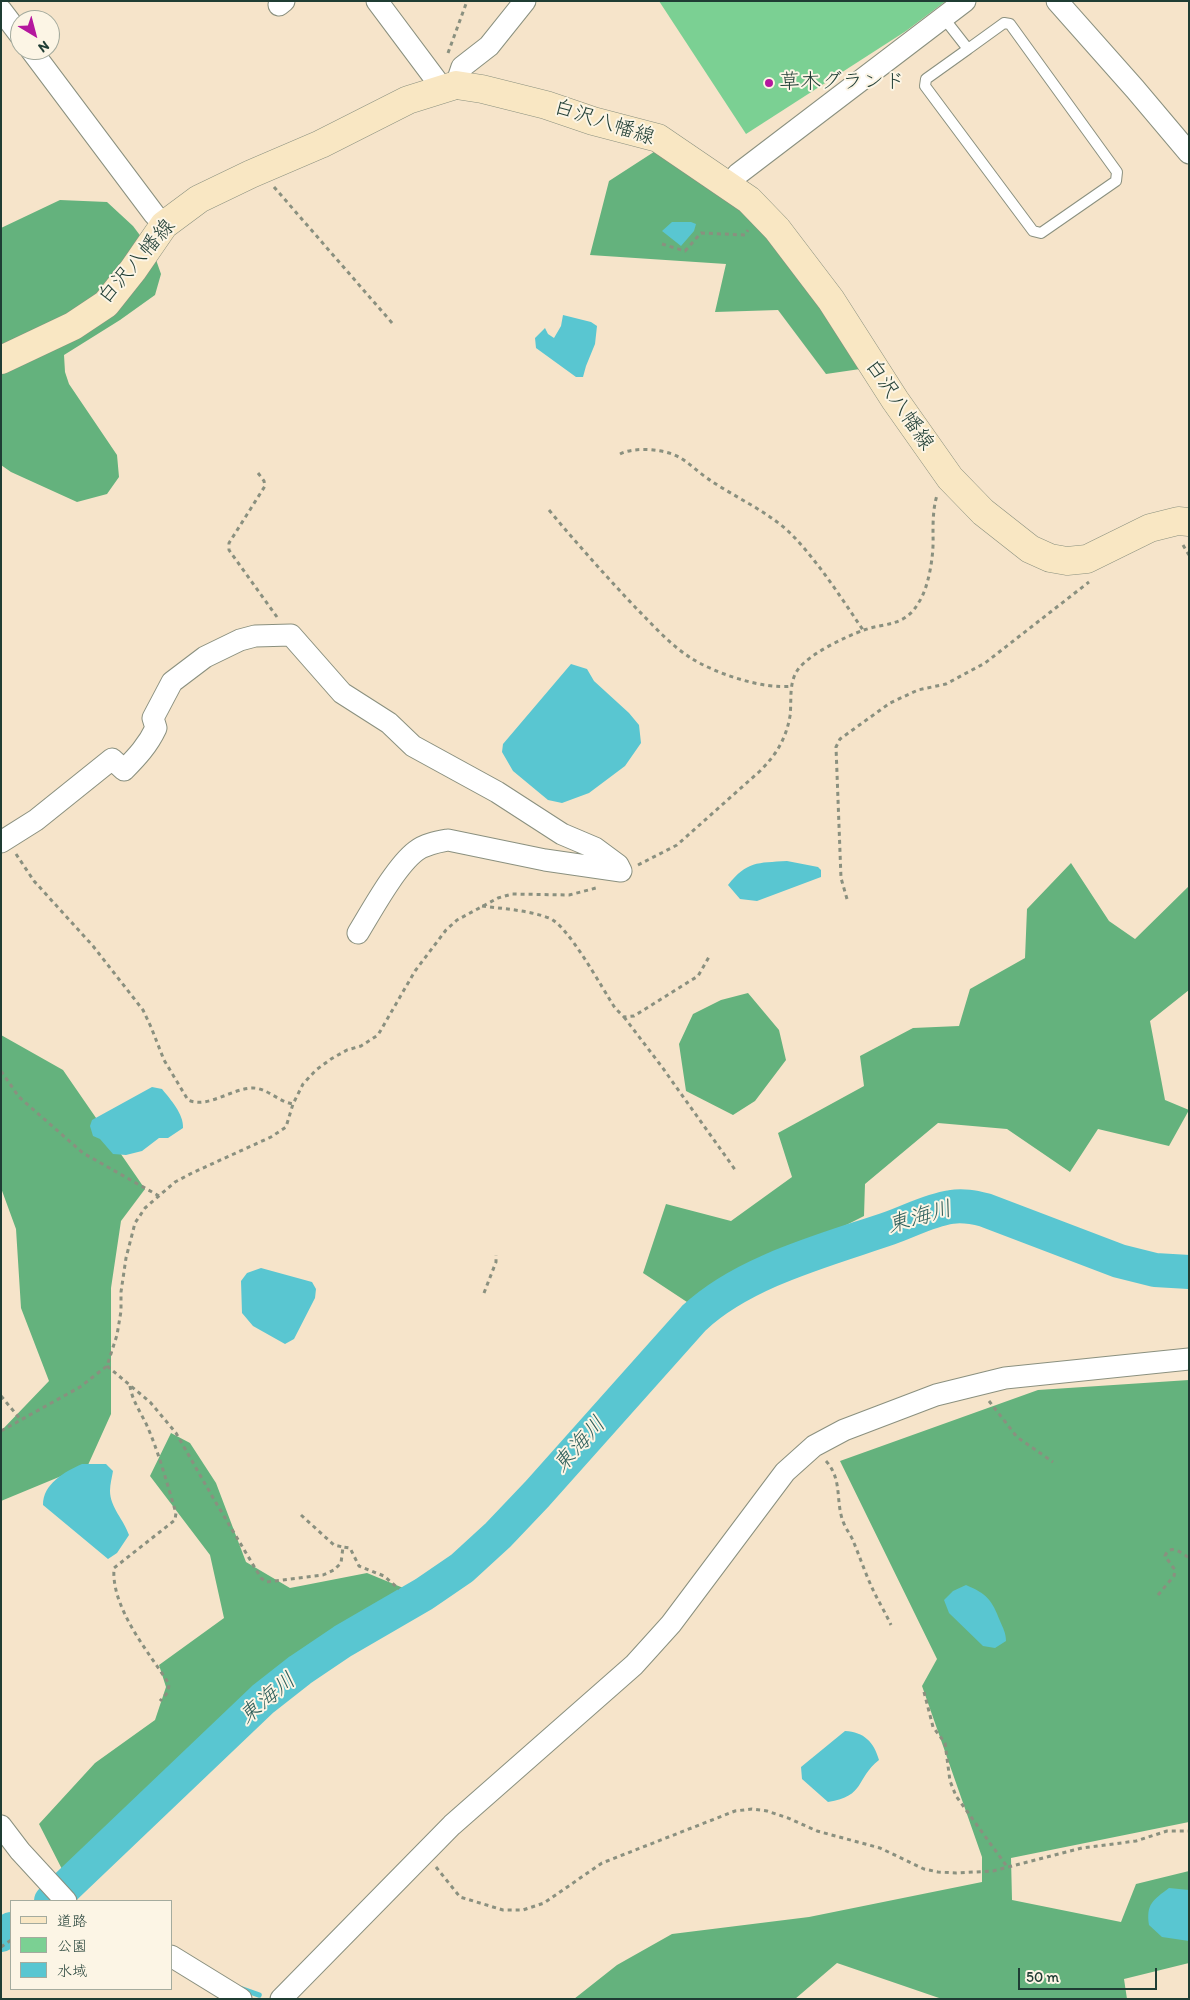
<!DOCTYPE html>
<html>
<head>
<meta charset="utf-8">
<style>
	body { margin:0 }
	#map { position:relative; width:1190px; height:2000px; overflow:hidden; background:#f6e4ca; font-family:Itim,"Klee One",sans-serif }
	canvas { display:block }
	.frame { position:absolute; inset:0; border:2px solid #1f3d34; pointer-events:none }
	.legend { position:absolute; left:10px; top:1900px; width:162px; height:90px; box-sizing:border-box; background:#fcf5e5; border:1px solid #a4ab9e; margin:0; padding:6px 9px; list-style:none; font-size:15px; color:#1f3d34 }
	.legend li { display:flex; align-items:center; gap:10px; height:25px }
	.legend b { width:25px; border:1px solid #a4ab9e }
	.north { position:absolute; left:10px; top:10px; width:50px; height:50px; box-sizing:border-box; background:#fcf5e5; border:1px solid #a4ab9e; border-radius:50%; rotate:143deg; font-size:14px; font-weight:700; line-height:20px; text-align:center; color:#1f3d34 }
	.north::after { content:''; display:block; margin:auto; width:18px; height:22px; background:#b5179e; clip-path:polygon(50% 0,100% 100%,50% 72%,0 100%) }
	.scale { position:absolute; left:1018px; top:1968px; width:139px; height:22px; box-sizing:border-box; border:2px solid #1f3d34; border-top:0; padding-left:6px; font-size:15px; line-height:18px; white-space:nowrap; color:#1f3d34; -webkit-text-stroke:4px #fcf5e5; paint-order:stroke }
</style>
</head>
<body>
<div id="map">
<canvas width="1190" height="2000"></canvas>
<div class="frame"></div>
<ul class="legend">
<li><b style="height:6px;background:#f9e7c3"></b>道路</li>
<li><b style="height:14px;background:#7bd093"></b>公園</li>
<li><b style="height:14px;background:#59c6d1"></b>水域</li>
</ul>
<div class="north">N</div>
<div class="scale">50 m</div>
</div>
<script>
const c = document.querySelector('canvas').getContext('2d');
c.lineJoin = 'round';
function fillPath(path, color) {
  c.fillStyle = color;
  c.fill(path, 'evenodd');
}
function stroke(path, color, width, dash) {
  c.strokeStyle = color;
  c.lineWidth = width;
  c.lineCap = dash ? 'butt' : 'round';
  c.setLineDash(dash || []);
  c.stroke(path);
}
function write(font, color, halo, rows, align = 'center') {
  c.font = font + ' Itim,"Klee One",sans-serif';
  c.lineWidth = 4;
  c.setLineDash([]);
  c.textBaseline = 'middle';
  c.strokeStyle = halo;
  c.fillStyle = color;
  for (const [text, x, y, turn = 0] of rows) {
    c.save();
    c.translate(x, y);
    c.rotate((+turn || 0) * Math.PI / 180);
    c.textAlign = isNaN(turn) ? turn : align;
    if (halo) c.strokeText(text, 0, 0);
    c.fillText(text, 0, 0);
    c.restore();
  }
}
fillPath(new Path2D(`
	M659 1H946L906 31 746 134Z`), '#7bd093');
fillPath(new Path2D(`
	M660 148 744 206 867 368 826 374 778 310 715 312 726 264 590 255 609 181Z
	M60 200 107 202 133 226 154 254 161 274 155 295 120 320 64 355 65 372 69 384 117 455 119 477 107 494 77 502 11 472 1 465V228Z
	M1071 863 1109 921 1135 939 1189 886V990L1150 1021 1165 1100 1189 1110 1169 1146 1098 1129 1070 1172 1007 1129 938 1123 865 1184 864 1216 690 1304 643 1273 666 1204 731 1221 792 1177 778 1133 864 1086 860 1056 913 1028 959 1026 970 989 1025 958 1027 909Z
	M748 993 779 1030 786 1060 755 1101 733 1115 686 1091 679 1044 693 1014 721 1000Z
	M1 1035 63 1070 145 1189 121 1221 111 1288V1414L88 1465 1 1501V1431L49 1381 21 1308 16 1229 1 1188Z
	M1189 1380V1822L1011 1858 1012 1900 1121 1922 1136 1884 1189 1871V1963L1124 1979 1127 1999H942L837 1963 795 1999H574L617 1965 672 1934 809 1917 982 1882V1857L922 1686 937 1659 840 1461 1038 1390Z
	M171 1433 190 1443 216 1483 246 1562 290 1588 367 1573 413 1592 340 1633 278 1675 206 1740 66 1877 39 1824 95 1763 155 1720 166 1687 159 1665 224 1618 210 1555 150 1476Z`), '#64b27d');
fillPath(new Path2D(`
	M672 222H691L696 224 694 231 681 246 662 231Z
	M563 315 591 322 597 326 595 344 586 366 583 377H576L536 348 535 338 545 328 548 334 554 338 561 326Z
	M571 664 587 669 594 681 629 713 639 725 641 743 625 766 589 793 562 803 548 800 513 771 502 752 503 744Z
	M787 861 818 867 821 870V877L757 901 740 899 728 885C747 861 757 863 787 861Z
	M152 1087 162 1089C170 1099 184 1114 183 1128L168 1138H159L142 1151 126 1155 113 1154 100 1139 93 1136 90 1126 92 1120Z
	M261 1268 312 1282 316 1289 315 1298 294 1339 285 1344 253 1326 242 1313 241 1281 247 1273Z
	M82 1464H106L113 1471C112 1477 110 1484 110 1491 110 1507 124 1520 129 1535L117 1553 108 1559 43 1505C43 1484 64 1472 82 1464Z
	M966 1585C987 1594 992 1600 1000 1621 1003 1628 1006 1633 1006 1641L995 1648 983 1646 949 1613 944 1600 953 1591Z
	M845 1731C864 1732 874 1742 879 1760 855 1779 866 1796 828 1802L802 1779 801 1767Z
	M1169 1888 1189 1890V1941L1162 1937 1149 1925C1146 1904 1153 1900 1169 1888Z`), '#59c6d1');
stroke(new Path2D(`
	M242 1989 259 1995`), '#59c6d1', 5.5);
stroke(new Path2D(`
	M51 1901 263 1699 300 1670 343 1641 424 1594 462 1568 498 1535 537 1494 694 1318C744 1271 826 1250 890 1228 910 1221 930 1210 951 1207 963 1205 973 1207 985 1210L1119 1261 1155 1270 1189 1272
	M1 1935 11 1929`), '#59c6d1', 34);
const service = new Path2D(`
	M943 17 968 49 926 79 925 86 1033 231 1041 233 1116 181 1117 172 1010 24 1004 23 968 49`);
const minor = new Path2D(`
	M377 1 442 88
	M1057 1 1135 89 1189 153
	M279 5 284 1
	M1 10 20 35
	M31 50 154 214 164 225
	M456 85 462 67 489 46 525 1
	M728 185 738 174 965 1
	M1 842 36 820 112 759 124 770C137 757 148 745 156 728L153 718 172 682 205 657 240 640 255 636 291 635 342 693 389 723 413 746 497 792 562 834 595 848 618 865 621 871 545 860 448 840C437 842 425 844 416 851 396 866 372 910 358 933
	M1 1826 20 1851 66 1901
	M171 1956 241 1999
	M281 1999 452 1825 634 1665 671 1624 785 1472 814 1446 844 1430 936 1395 1005 1378 1189 1359`);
const secondary = new Path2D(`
	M1 360 73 326 106 304 133 270 164 225 199 199 251 174 321 144 408 100 456 85 482 89 546 105 593 121 658 138 749 200 777 229 831 300 895 400 950 478 983 512 1030 549 1050 558 1067 561 1087 559 1150 528 1178 521 1189 522`);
stroke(service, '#8a907f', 12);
stroke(minor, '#8a907f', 23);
stroke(secondary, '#8a907f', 29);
stroke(new Path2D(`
	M448 53 467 1
	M274 187 393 324
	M662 244 685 251 701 233 745 235 748 230
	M620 454C634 447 658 449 672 454 686 459 695 470 707 478 735 498 771 512 795 538 821 566 842 599 863 630
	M258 473 264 481 265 486 229 543V550L277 617
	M549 510C577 544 605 575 635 607 652 624 670 645 691 658 714 673 764 690 792 686
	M1183 545 1189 555
	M16 854 34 881 93 946 143 1010 151 1027 164 1060 188 1100C208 1109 232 1088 253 1088 267 1088 279 1102 293 1104
	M638 865 677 845 760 771C776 755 786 739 790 716 792 700 788 682 799 668 813 652 845 637 864 630 887 622 905 627 919 602 929 587 934 554 933 536 933 521 933 509 937 495
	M847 899 841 878 836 747 840 739 890 703 918 690 946 684 985 663 1089 582
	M482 906C505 909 527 910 549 918 568 925 602 988 615 1008L624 1017 634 1016 698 976 709 957
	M624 1017 662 1067 736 1171
	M1 1071 19 1097 83 1153 159 1196
	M484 1293 496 1262V1255
	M107 1366 150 1402 176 1433 212 1496 261 1578 266 1582 323 1575 334 1570 341 1563 343 1547 350 1548 359 1566 384 1576 399 1589
	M130 1386C132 1401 142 1414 148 1428 160 1456 167 1484 176 1513L175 1520 114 1568C111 1608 148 1651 169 1684L168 1692 160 1701
	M1 1396 21 1420
	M989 1401 1017 1437 1053 1462
	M1 1431 80 1387 107 1366 117 1335 121 1311V1292L126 1258 135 1223 145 1208 175 1182 192 1173 271 1137 286 1127 293 1104 303 1084 316 1070 331 1059 347 1050 361 1046 378 1035 415 971 446 930 457 920 498 898 512 894 569 895 596 888
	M826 1461C844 1481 834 1504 845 1526 848 1532 852 1537 854 1543 861 1560 867 1578 875 1594 880 1604 886 1614 891 1625
	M301 1515 334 1545 343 1547
	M1158 1595 1174 1576 1175 1570 1165 1556C1170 1543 1182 1553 1189 1558
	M924 1692 933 1727 945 1743 950 1781 956 1796 1008 1868
	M436 1867 460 1897 503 1910H523L544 1903 602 1863 735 1811 752 1809 767 1811 788 1818 817 1831 880 1848 924 1869 938 1872 956 1873 993 1871 1082 1848 1136 1841 1167 1831H1189
	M1 1947 11 1940`), '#8a907f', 3, [4, 4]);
stroke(service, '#fff', 10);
stroke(minor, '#fff', 21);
stroke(secondary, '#f9e7c3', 28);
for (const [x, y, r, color] of [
	[769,83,5,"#b5179e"]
]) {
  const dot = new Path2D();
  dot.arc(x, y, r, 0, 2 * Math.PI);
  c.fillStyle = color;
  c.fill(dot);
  stroke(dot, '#fcf5e5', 2);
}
write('21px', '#1f3d34', '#fcf5e5', [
	["草木グランド",779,83]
], 'left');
write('21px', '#1f3d34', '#fcf5e5', [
	["白沢八幡線",604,123,18],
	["白沢八幡線",137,262,-49],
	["白沢八幡線",899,405,56]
]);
write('italic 22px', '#2e5f5b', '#fcf5e5', [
	["東海川",920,1218,-16],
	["東海川",580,1445,-48],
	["東海川",268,1699,-40]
]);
</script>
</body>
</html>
